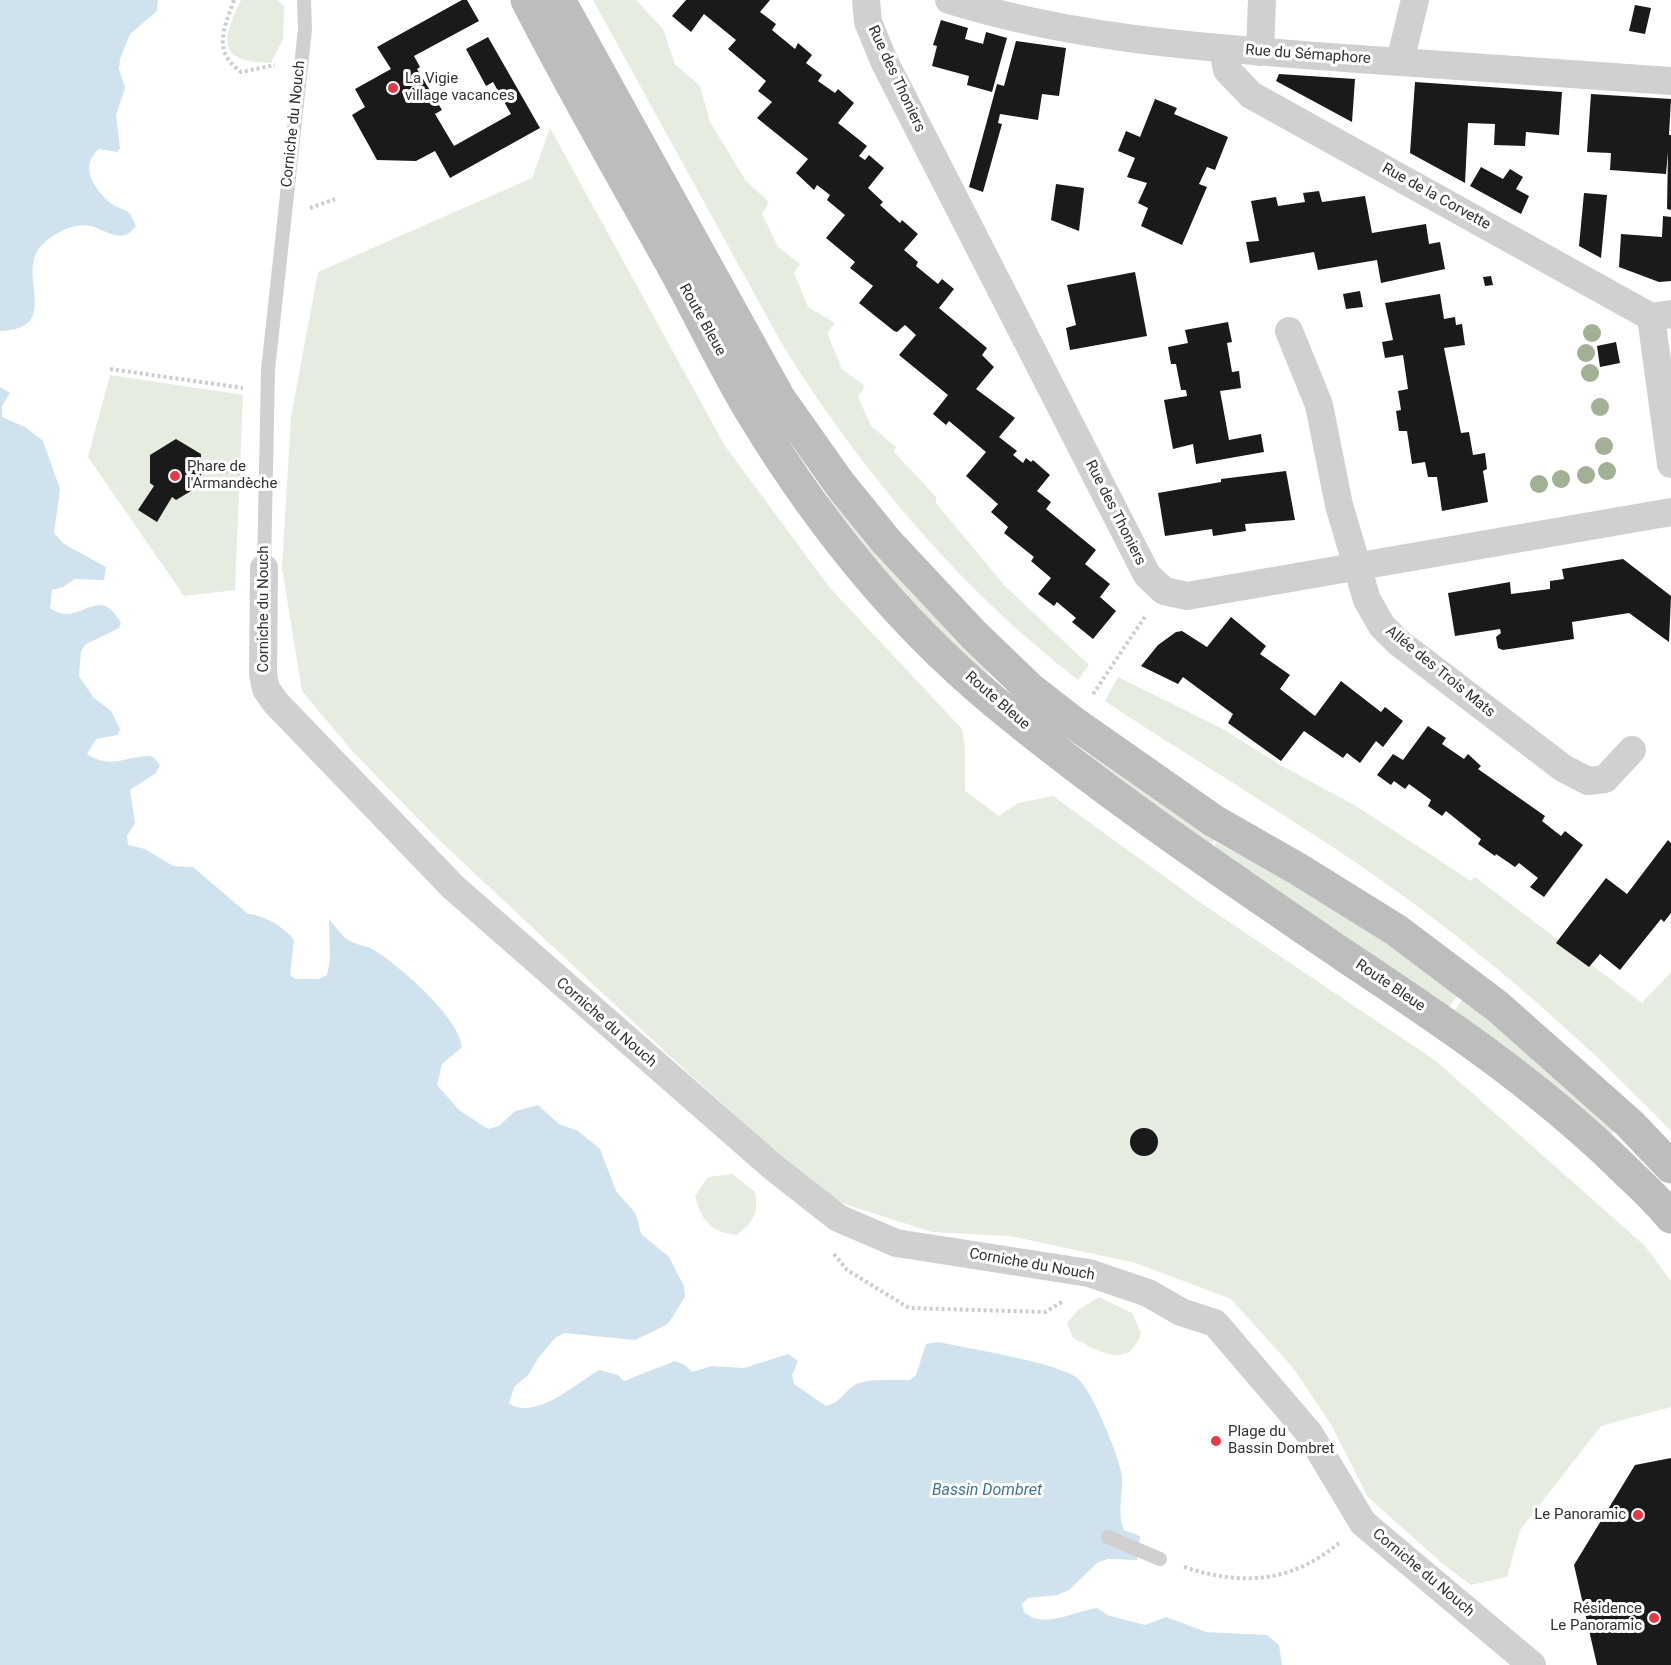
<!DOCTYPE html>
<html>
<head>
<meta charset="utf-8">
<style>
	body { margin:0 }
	canvas { display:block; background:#fff }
</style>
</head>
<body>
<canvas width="1671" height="1665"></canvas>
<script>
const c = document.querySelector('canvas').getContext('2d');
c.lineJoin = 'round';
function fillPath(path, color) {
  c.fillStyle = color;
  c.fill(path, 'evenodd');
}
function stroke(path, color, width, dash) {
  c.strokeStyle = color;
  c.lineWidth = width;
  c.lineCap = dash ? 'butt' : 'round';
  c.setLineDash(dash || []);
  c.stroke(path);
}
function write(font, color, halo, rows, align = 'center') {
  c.font = font + ' Roboto,sans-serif';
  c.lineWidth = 6;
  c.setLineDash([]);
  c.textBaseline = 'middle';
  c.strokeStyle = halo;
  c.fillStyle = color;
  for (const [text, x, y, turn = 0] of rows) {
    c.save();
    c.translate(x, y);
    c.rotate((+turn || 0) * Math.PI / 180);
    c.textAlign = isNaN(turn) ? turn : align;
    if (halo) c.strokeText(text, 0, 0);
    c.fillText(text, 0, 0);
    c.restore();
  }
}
fillPath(new Path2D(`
	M241 0H277L284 6 283 39 271 63C217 62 221 41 241 0Z
	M593 0H636L663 29 675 64 700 86 710 122 746 181 769 202 762 214 778 247 800 264 794 273 808 307 835 323 827 333 842 369 865 386 858 397 871 426 896 447 894 452 936 497V503L1005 586 1089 665 1078 680C960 589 860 470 782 344Z
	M550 128 725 446 830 588 962 729 965 749V791L999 816 1018 803 1053 796 1201 903 1436 1061 1645 1246 1671 1281V1407L1601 1426 1520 1530 1507 1577 1471 1585 1444 1565 1368 1497 1330 1423 1294 1369 1231 1299 1136 1263 1010 1236 932 1232 835 1201 774 1150 673 1059 439 840 354 753 302 691 282 568 291 417 318 272 532 178Z
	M110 375 243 395 235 590 184 596 88 457Z
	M835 492 991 670 985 675 975 673 824 501Z
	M1118 677 1221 728 1282 766 1356 806 1471 881 1475 877 1642 1003 1671 972V1131C1591 1047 1506 972 1413 903 1314 830 1207 769 1105 701Z
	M1084 755H1091L1214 840 1210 847Z
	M1216 842 1377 928 1460 992 1447 1010 1213 849Z
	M1466 994 1616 1129 1609 1137 1452 1014Z
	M732 1174 755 1192C758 1214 755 1220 737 1235 710 1232 702 1221 695 1196L708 1177Z
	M1099 1297 1132 1313 1141 1333C1128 1372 1098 1350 1073 1338L1067 1323 1078 1310Z`), '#e6ecdf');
fillPath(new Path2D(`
	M0 0H158L157 11 130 34 120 59 119 69 125 88 116 115 120 148 117 152 99 149C78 166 95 191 112 204 117 208 125 209 129 213 132 216 134 222 136 226 123 245 108 231 91 226 74 222 52 234 41 246 15 274 64 329 0 331Z
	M0 387 10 393 2 406V417L25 427 43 441 60 489 54 533 64 544 106 567 104 580 75 579 63 587 52 590 50 608C80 630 97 580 121 623L119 628 86 644 81 651 79 676 93 697 111 711 120 729 118 735 96 739 87 754C111 770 126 756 150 756L154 758 160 765 156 773 130 790 135 823 127 836 128 845 145 849 173 866 193 867 248 914C264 915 284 927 294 940L290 975 295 979H319L327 975 330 960 329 919C335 926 341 935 348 940 354 944 363 945 370 948 395 961 460 1018 462 1047L442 1064 437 1085 459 1110 488 1129 499 1126 515 1111 538 1105 559 1124 578 1131 600 1149 616 1191 636 1214 641 1234 669 1257 684 1286 685 1297 668 1324 635 1340 564 1333 555 1338 539 1357 528 1375 514 1387 509 1404C537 1420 575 1384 599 1370L618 1375 624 1381 675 1361 685 1365 692 1372 712 1366 744 1368 788 1354 798 1361 792 1375 794 1384 826 1406C839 1403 843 1394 853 1386 863 1378 897 1380 910 1380L916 1375 926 1344 938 1342C970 1349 1051 1361 1076 1377 1091 1387 1117 1452 1121 1471 1125 1490 1116 1511 1124 1530L1140 1536 1137 1560 1108 1559 1098 1562 1069 1590 1057 1595 1028 1598 1022 1604 1024 1612C1045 1630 1074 1611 1097 1608L1107 1615 1145 1625 1166 1617 1206 1632 1267 1635 1279 1645 1282 1665H0Z`), '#cfe2ee');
fillPath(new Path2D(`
	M462 0H467L479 21 414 56 420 67 417 69 442 110 435 114 454 146 511 114 493 82 486 86 466 49 488 37 540 128 450 178 435 151 416 161 377 160 352 115 365 107 355 89 391 69 377 47Z
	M686 0H770L760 12 776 24 772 30 795 49 798 43 812 55 806 63 822 75 818 81 835 93 838 89 854 103 838 123 867 146 859 156 865 160 869 155 884 168 868 188 883 202 880 205 900 223 902 220 918 234 904 250 918 262 916 266 938 284 942 279 954 289 939 308 987 348 982 355 994 367 976 389 1015 418 999 437 1017 451 1013 455 1023 463 1026 458 1031 462 1033 460 1050 475 1037 491 1051 502 1046 509 1096 550 1085 564 1110 584 1100 597 1116 611 1093 639 1072 622 1076 618 1057 602 1054 606 1038 594 1051 578 1031 561 1034 557 1004 533 1008 527 991 512 998 504 966 476 986 452 949 421 946 425 933 414 948 395 899 355 916 335 905 325 897 332 894 331 859 303 873 286 850 268 855 262 826 238 845 215 827 200 830 195 817 185 814 190 796 173 808 159 757 118 772 102 758 91 766 81 728 49 736 40 704 14 691 32 672 16Z
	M1635 5 1651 8 1645 34 1629 31Z
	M941 20 968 28 965 39 983 44 986 32 1007 38 992 92 967 85 969 76 932 66 937 46 933 45Z
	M1016 41 1066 48 1059 96 1042 94 1038 120 1000 114 998 123 1002 124 983 192 969 187 997 84 1004 86Z
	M1279 74 1355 79 1352 122 1276 81Z
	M1415 82 1562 92 1559 135 1526 132 1525 146 1494 145 1495 124 1468 123 1465 183 1410 153Z
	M1591 94 1671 99 1669 135H1671V210L1667 209 1668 152 1666 174 1610 170 1611 153 1587 152Z
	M1155 99 1177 108 1174 114 1228 137 1215 170 1207 167 1199 184 1207 187 1182 245 1141 226 1148 208 1138 203 1147 183 1127 177 1135 158 1118 151 1126 131 1140 137Z
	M1481 167 1503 179 1510 169 1523 177 1516 189 1529 196 1521 214 1470 186Z
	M1056 184 1084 188 1079 231 1051 220Z
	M1319 191 1322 202 1365 196 1372 233 1426 224 1429 244 1440 242 1445 269 1381 283 1377 260 1318 270 1314 252 1250 263 1246 242 1259 241 1251 201 1276 197 1278 206 1305 202 1303 193Z
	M1584 193 1607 195 1601 258 1579 246Z
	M1663 216 1671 217V281L1659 282 1619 267 1621 234 1662 237Z
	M1135 272 1147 336 1070 350 1066 328 1076 325 1067 285Z
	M1491 276 1493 285 1485 286 1483 277Z
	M1360 291 1363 307 1346 309 1343 294Z
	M1440 294 1444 319 1455 317 1456 325 1462 324 1465 345 1444 348 1461 433 1469 432 1473 455 1485 453 1487 469 1483 471 1488 502 1442 511 1437 477H1428L1425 462 1412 464 1407 431H1399L1396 411 1401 410 1398 391 1408 389 1403 355 1385 358 1382 342 1393 340 1385 303Z
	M1228 322 1232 342 1227 343 1232 372 1239 371 1241 388 1220 391 1229 440 1261 434 1264 452 1196 464 1193 444 1173 449 1164 400 1187 396 1186 390H1181L1176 364H1171L1168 347 1188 343 1185 330Z
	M1616 342 1620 363 1600 367 1597 346Z
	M176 439 201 454V485L176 500 172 497 157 522 138 510 154 486 150 483V455Z
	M1286 471 1295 520 1245 524 1246 531 1213 536 1212 529 1165 536 1158 493 1221 482V479Z
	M1623 559 1671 596 1669 642 1629 613 1572 622 1574 639 1503 650 1498 648 1496 637 1501 633 1500 629 1455 636 1448 593 1510 582 1511 594 1550 589V581L1564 579 1562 569Z
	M1231 617 1266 646 1260 654 1290 675 1280 689 1315 716 1341 681 1381 712 1385 707 1403 721 1383 747 1376 741 1360 763 1347 753 1343 758 1304 731 1281 761 1228 723 1233 714 1183 677 1178 684 1141 666 1158 645 1176 632 1182 631 1207 647Z
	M1428 726 1446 738 1442 744 1464 759 1468 754 1481 766 1478 769 1545 816 1542 821 1561 836 1565 831 1583 845 1544 897 1530 887 1538 878 1519 863 1515 867 1496 854 1495 856 1478 844 1481 839 1446 811 1442 816 1428 806 1431 800 1409 784 1405 789 1394 781 1391 785 1377 775 1393 754 1403 760Z
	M1668 840 1671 843V913L1664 922 1661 919 1620 970 1600 954 1589 967 1556 943 1606 878 1627 894Z
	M1130 1142a14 14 0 1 1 28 0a14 14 0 1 1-28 0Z
	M1671 1458V1665H1597L1574 1565 1635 1465Z`), '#1a1a1a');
stroke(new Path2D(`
	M234 0C224 29 212 51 241 72L275 65
	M310 208 335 199
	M110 369 243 388
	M201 469 240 473
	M1093 694 1146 615
	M834 1254 847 1270 909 1308 1045 1312 1062 1302
	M1184 1567C1242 1586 1291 1583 1339 1543`), '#cdcdcd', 4, [3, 3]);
stroke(new Path2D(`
	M264 568 268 370 305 29 304 0
	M1108 1537 1160 1559`), '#d0d0d0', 14);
stroke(new Path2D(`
	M866 0 868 22 884 61 1147 575 1164 591 1187 596 1671 512
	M949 0C1077 40 1212 48 1344 58 1453 65 1562 73 1671 81
	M1223 49 1227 70 1251 95 1651 317 1671 314
	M1260 52 1262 0
	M1400 61 1415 0
	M1651 317 1671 464
	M1289 331 1319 405 1339 505 1367 600 1382 626 1398 642 1563 768 1588 781 1605 779 1632 750
	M264 568 263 674 266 689 276 703 453 887 773 1167 838 1218 896 1243 1089 1273 1148 1293 1181 1312 1215 1323 1309 1433 1363 1523 1532 1665`), '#d0d0d0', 28);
stroke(new Path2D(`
	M527 0C574 92 625 180 675 270 701 317 724 367 752 413 821 527 907 633 1012 716 1118 802 1232 879 1345 956 1440 1019 1534 1082 1617 1162 1635 1180 1655 1197 1671 1217
	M559 0 779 398 839 483 886 541 974 635 1029 688 1074 723 1214 821 1298 869 1396 930 1497 1006 1630 1124 1671 1167`), '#bdbdbd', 33);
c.fillStyle = '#a2b095';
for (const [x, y] of [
	[1592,333],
	[1586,353],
	[1590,373],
	[1600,407],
	[1604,446],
	[1607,471],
	[1586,475],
	[1561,479],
	[1539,484]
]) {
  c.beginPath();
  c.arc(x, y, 9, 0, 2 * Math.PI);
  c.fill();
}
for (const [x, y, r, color] of [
	[393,88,6,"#e63946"],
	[175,476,6,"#e63946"],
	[1216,1441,6,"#e63946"],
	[1638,1515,6,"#e63946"],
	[1654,1618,6,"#e63946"]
]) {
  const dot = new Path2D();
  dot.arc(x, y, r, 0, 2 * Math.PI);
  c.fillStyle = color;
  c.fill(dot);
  stroke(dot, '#fff', 2);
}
write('15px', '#333', '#fff', [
	["Rue du Sémaphore",1308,55,4],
	["Rue des Thoniers",896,79,65],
	["Corniche du Nouch",294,124,-84],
	["Rue de la Corvette",1436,197,29],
	["Route Bleue",702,320,61],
	["Rue des Thoniers",1115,513,63],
	["Corniche du Nouch",264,609,-90],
	["Allée des Trois Mats",1440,672,39],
	["Route Bleue",997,701,41],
	["Route Bleue",1390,986,34],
	["Corniche du Nouch",606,1023,41],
	["Corniche du Nouch",1032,1265,10],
	["Corniche du Nouch",1423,1573,40]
]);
write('15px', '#333', '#fff', [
	["La Vigie",405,79],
	["village vacances",405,96],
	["Phare de",187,467],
	["l'Armandèche",187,484],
	["Plage du",1228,1432],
	["Bassin Dombret",1228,1449],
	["Le Panoramic",1626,1515,"right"],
	["Résidence",1642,1609,"right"],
	["Le Panoramic",1642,1626,"right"]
], 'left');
write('italic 16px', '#3f7597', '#fff', [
	["Bassin Dombret",987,1491]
]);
</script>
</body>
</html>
